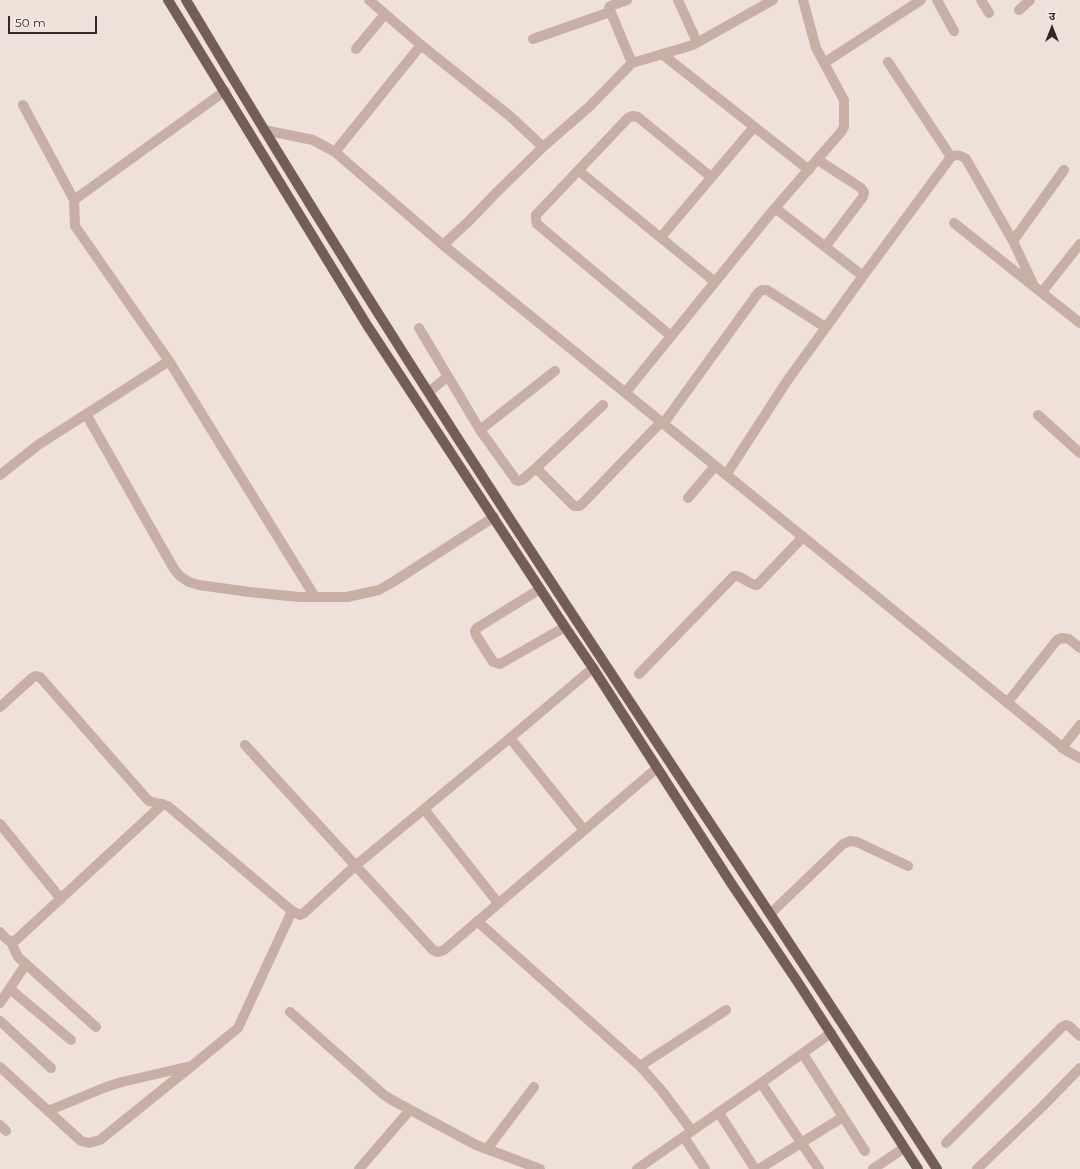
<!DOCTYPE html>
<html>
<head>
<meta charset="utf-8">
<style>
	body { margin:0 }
	#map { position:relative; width:1080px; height:1169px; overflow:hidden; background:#efe1d9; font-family:Montserrat,"Noto Sans Devanagari",sans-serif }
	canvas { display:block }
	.north { position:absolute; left:1032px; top:8px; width:40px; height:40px; -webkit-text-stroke:3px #f8ece5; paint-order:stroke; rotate:0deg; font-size:11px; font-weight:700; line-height:16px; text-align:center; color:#332826 }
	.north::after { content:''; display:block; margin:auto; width:14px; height:18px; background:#332826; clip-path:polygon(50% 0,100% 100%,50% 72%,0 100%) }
	.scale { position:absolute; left:8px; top:16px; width:89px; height:18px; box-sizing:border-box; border:2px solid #332826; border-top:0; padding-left:5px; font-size:12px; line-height:14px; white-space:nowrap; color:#332826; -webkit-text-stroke:3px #f8ece5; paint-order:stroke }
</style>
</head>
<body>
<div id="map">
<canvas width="1080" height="1169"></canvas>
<div class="north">उ</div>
<div class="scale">50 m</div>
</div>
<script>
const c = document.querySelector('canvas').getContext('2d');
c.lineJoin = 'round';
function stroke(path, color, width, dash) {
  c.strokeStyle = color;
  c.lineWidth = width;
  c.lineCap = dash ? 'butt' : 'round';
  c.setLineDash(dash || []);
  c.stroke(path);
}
stroke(new Path2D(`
	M369 0 421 45 511 117 543 147
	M627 0 610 6 609 8 632 63
	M678 0 697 42
	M937 0 954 31
	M981 0 989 13
	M1019 10 1030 0
	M533 39 610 12
	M356 49 385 14
	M662 54 809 170
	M888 62 951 157
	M824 63 921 0
	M23 105 74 200 75 226 169 361 315 597
	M264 130 313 140 335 152 443 245 1067 751 1080 758
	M335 152 421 45
	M818 160 861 188 864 192 863 197 825 247
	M579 171 715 282
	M74 200 225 91
	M775 208 863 276
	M954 223 1080 323
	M661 237 754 127
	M1013 241 1064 170
	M443 245 469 221 496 193 543 147 590 106 632 63 693 45 773 0
	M1042 292 1080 244
	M419 328 480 430 516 480 518 481 522 480 536 468 603 405
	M671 336 537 224 536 220V215L628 118 632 116 638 117 711 177
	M429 392 447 377
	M625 393 775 208 841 132 844 127V100L816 48 803 0
	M86 414 174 569 180 576 189 582 199 585 249 592 299 597H347L379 590 393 582 494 517
	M1038 415 1080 453
	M663 424 758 293 762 290H767L825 327
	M480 430 555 371
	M536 468 574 506H579L582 504 661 422
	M0 475 38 445 169 361
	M726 475 787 381 863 276 951 157C957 154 961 155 966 159L1013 241 1034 286
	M688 498 715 466
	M540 589 477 628 475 631 476 635 493 662 500 664 565 627
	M639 674 734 576C743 575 748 585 757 585L803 537
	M1007 703 1057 640 1062 638 1069 639 1080 648
	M0 707 32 678 36 676 40 677 146 798 149 801 168 806 292 911 300 915 304 913 355 866 510 738 593 668
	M510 738 584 830
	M245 745 433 950 438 952 444 950 657 768
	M1062 748 1080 725
	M424 809 498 903
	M0 824 61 899
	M770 914 843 844 850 841 857 842 908 866
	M477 921 640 1066 662 1091 692 1131
	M0 932C5 938 8 943 16 940L163 804
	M11 942 18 957 96 1027
	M10 989 71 1040
	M0 1003 26 964
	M290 1012 384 1095 392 1100 476 1145 540 1169
	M0 1021 51 1068
	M803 1054 865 1151
	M640 1066 726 1010
	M0 1067 81 1141 89 1143 100 1140 193 1065 238 1028 292 911
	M761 1083 819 1169
	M48 1111 106 1087 122 1082 191 1066
	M719 1113 755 1169
	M0 1125 6 1131
	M684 1137 705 1169
	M946 1143 1062 1027 1066 1025 1069 1026 1080 1036
	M487 1149 534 1087
	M359 1169 410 1110
	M637 1169 761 1083 831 1033
	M759 1169 843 1117
	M873 1169 904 1148
	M977 1169 1042 1107 1080 1068`), '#c7afa6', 10);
stroke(new Path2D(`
	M168 0 367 325 565 627 593 668 731 883 797 981 918 1169
	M186 0C306 202 432 401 561 597 686 788 813 977 937 1169`), '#745d58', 10);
</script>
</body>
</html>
